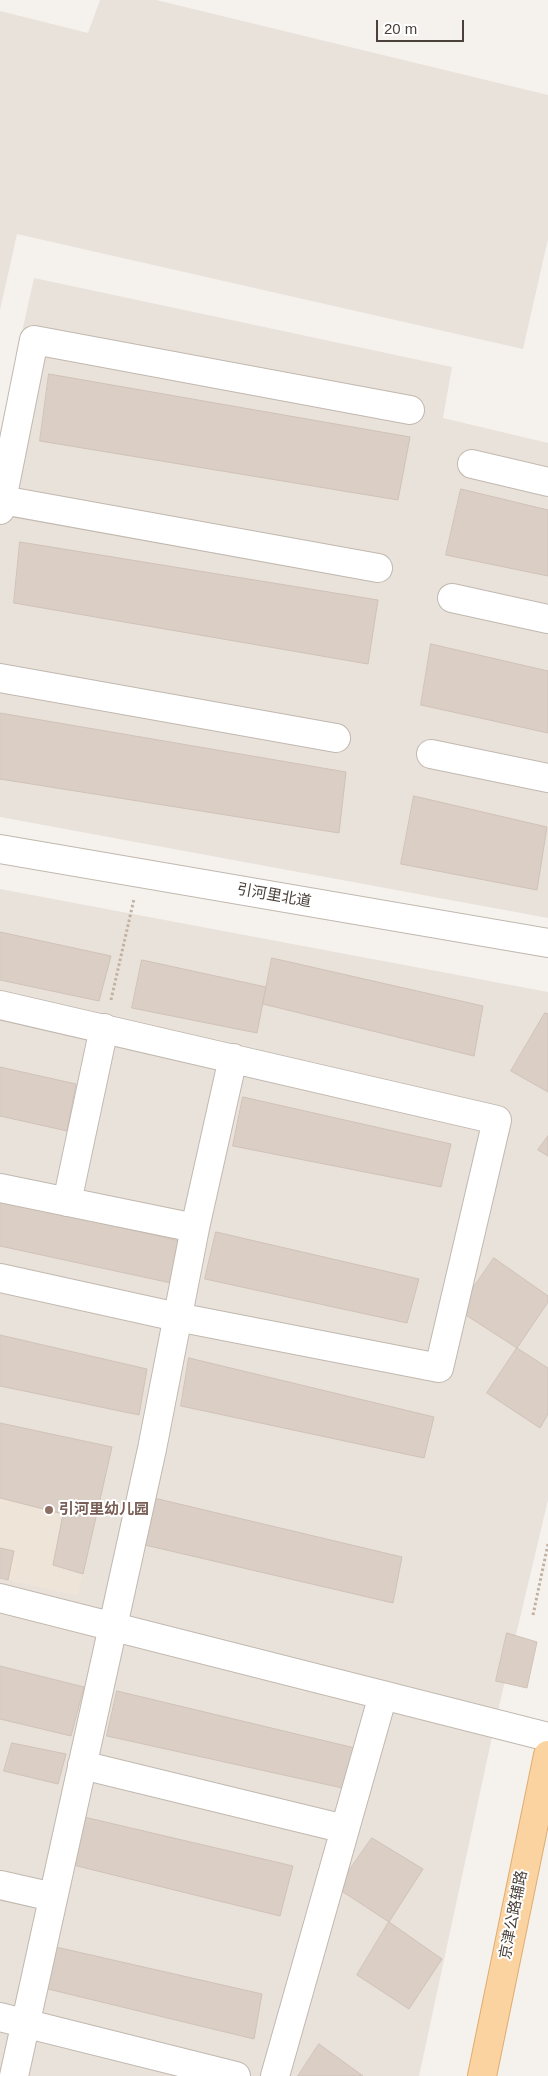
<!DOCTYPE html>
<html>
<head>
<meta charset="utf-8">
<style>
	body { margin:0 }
	#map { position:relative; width:548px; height:2076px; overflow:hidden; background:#f5f1ec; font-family:Helvetica,sans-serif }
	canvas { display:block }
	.scale { position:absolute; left:376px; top:20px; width:88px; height:22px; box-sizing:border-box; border:2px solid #4a413a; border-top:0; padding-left:6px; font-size:15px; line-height:18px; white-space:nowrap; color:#4a413a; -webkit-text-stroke:4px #fff; paint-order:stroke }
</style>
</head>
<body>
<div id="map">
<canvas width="548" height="2076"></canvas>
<div class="scale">20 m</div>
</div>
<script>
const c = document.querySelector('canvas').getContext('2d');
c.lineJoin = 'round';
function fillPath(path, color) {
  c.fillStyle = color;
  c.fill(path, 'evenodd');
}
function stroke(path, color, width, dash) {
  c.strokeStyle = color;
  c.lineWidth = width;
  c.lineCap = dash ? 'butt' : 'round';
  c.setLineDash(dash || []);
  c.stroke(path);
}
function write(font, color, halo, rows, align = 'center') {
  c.font = font + ' Helvetica,"Noto Sans SC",sans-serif';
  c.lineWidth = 4;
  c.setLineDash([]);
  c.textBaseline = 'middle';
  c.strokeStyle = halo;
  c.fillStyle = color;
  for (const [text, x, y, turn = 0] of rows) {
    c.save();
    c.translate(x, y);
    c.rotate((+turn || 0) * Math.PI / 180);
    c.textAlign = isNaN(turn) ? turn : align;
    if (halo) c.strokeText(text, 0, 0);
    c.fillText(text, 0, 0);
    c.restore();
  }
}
fillPath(new Path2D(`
	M100 0H156L548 95V239L523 349 17 234 0 310V11L88 33Z
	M34 278 452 367 443 418 548 443V918L0 817V432Z
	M0 889 548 992V1500L495 1723 419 2076H0Z`), '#e9e2db');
fillPath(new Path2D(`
	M0 1423 112 1447 78 1596 0 1578Z`), '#eee4d7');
const building = new Path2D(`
	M49 374 410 437 398 500 40 441Z
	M461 489 548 510V576L446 555Z
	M20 542 378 600 368 664 14 603Z
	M431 644 548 671V733L421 705Z
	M0 713 346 772 339 833 0 779Z
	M414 796 547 827 537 890 401 864Z
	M0 932 111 956 99 1001 0 980Z
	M272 958 483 1006 474 1056 263 1004Z
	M142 960 266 987 257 1033 132 1008Z
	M545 1013 548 1014V1092L511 1071Z
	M0 1067 76 1084 67 1131 0 1116Z
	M243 1097 451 1144 441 1187 233 1146Z
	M548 1136V1156L538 1150Z
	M0 1200 180 1241 171 1283 0 1246Z
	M216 1232 419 1279 407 1323 205 1279Z
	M494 1258 548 1296V1302L517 1348 458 1310Z
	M0 1335 147 1369 139 1415 0 1386Z
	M517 1348 548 1368V1414L540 1428 487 1393Z
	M189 1358 434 1417 424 1458 181 1406Z
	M0 1423 112 1447 83 1574 53 1565 63 1514 0 1498Z
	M154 1498 402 1557 393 1603 145 1545Z
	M0 1548 14 1551 8 1580 0 1578Z
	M507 1633 537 1642 527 1688 496 1681Z
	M0 1666 84 1687 71 1736 0 1719Z
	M117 1691 359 1749 347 1789 107 1736Z
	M12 1743 66 1754 58 1784 4 1771Z
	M84 1817 293 1866 280 1916 73 1865Z
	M372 1838 423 1869 389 1922 337 1888Z
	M389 1922 442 1959 409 2009 357 1975Z
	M56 1947 262 1994 254 2039 48 1989Z
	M319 2044 363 2076H298Z`);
fillPath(building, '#dacec5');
stroke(building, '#d1c2b6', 1);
const minor = new Path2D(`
	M472 464 548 482
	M2 500 378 568
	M0 510 34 340 410 410
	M452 598 548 619
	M0 678 336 738
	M431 754 548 778
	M0 849 548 943
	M0 1005 497 1120 439 1368 177 1317 0 1278
	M0 1188 195 1228
	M67 1202 104 1028
	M0 1598 548 1737
	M82 1765 345 1829
	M0 1885 53 1897
	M0 2017 236 2076
	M14 2076 152 1449 195 1228 233 1058
	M275 2076 383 1695`);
const major = new Path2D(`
	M482 2076 548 1755`);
stroke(minor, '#c1b8af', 30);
stroke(major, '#e0ad70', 30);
stroke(new Path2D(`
	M111 1000 134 899
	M533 1615 548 1544`), '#c2b1a1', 3, [2.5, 2.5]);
stroke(minor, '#fff', 28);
stroke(major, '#fad3a1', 28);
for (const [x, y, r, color] of [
	[49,1510,5,"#8d6e63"]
]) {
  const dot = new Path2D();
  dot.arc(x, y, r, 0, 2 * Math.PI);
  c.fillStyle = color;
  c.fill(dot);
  stroke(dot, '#fff', 2);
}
write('15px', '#4a413a', '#fff', [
	["引河里北道",274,896,10],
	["京津公路辅路",514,1915,-79]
]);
write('bold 15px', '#785e54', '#fff', [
	["引河里幼儿园",59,1510]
], 'left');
</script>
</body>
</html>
